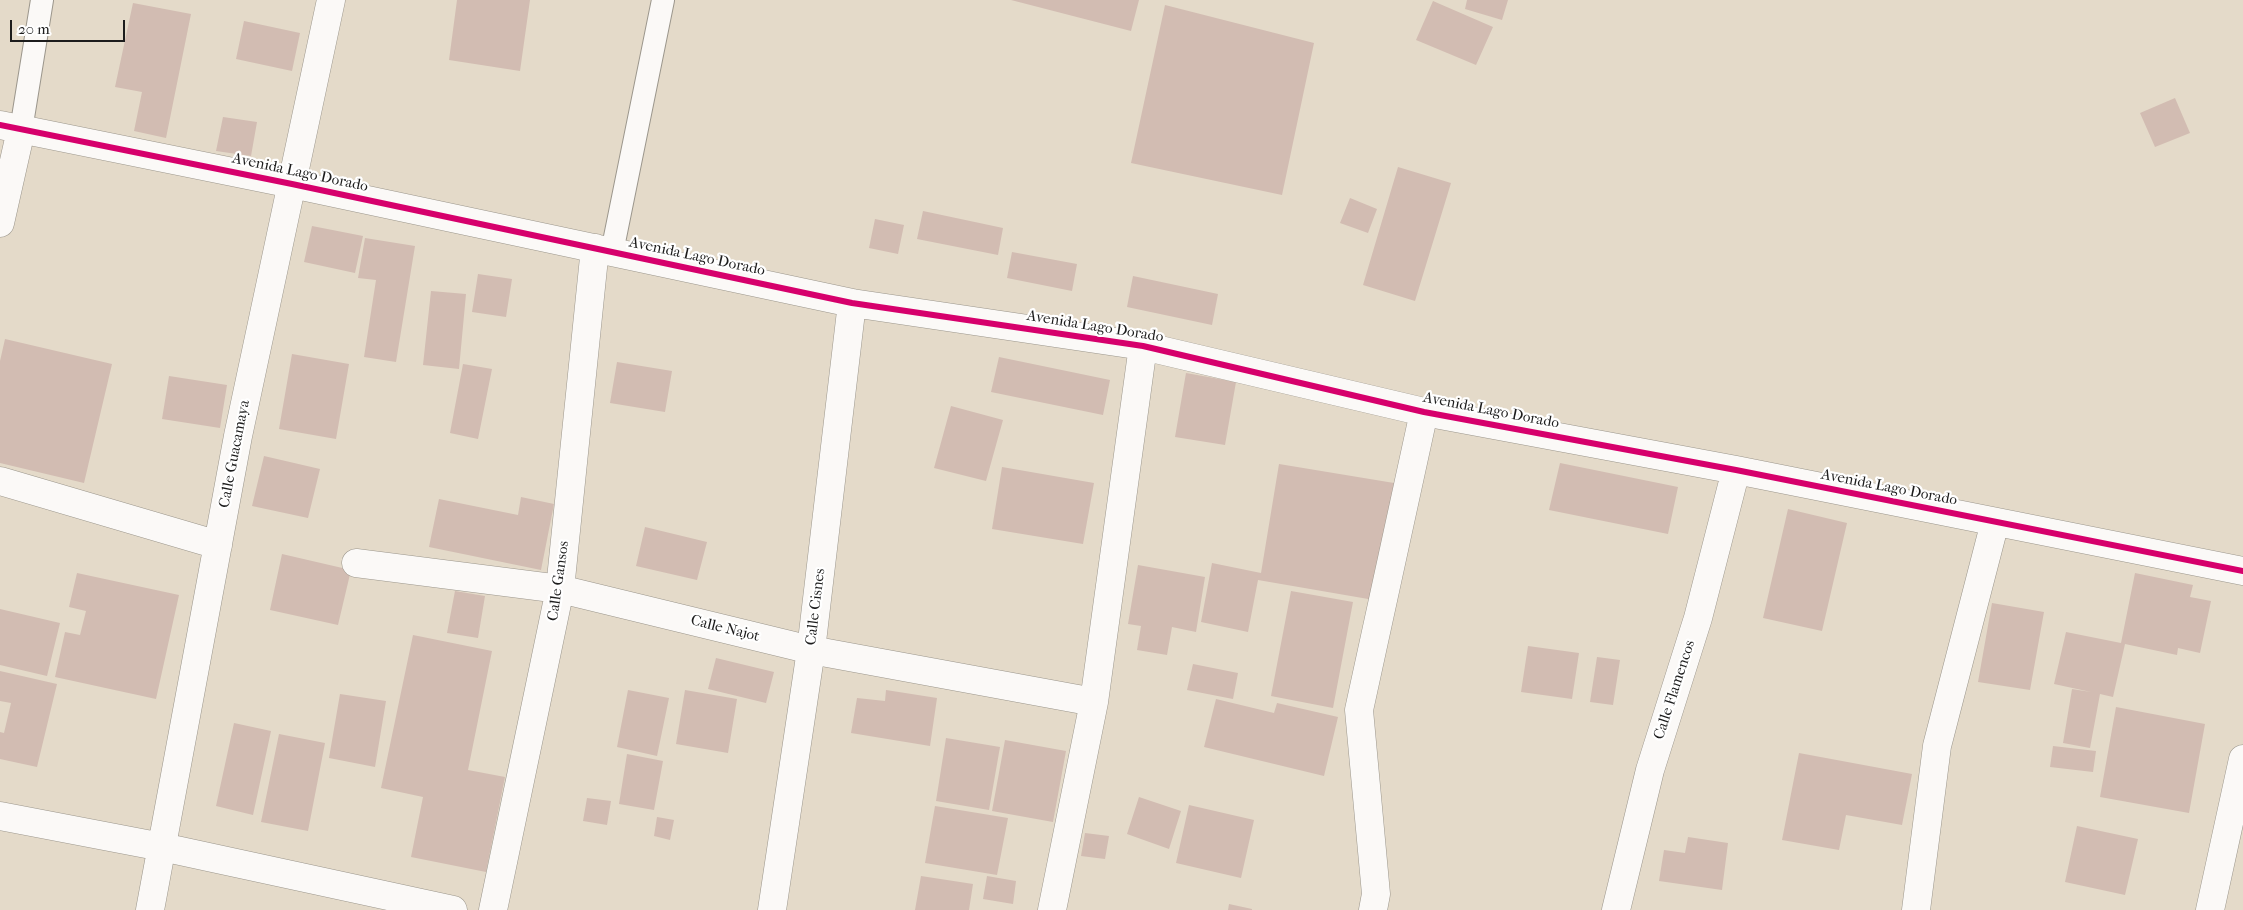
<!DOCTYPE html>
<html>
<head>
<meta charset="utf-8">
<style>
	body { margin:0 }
	#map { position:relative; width:2243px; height:910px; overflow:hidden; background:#e4dac9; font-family:"IM FELL French Canon",serif }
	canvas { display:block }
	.scale { position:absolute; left:10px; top:20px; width:115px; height:22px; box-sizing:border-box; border:2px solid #1c1c1c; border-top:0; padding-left:6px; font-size:15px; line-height:18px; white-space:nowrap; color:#1c1c1c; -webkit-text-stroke:4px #fff; paint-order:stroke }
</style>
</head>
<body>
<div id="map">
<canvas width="2243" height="910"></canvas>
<div class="scale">20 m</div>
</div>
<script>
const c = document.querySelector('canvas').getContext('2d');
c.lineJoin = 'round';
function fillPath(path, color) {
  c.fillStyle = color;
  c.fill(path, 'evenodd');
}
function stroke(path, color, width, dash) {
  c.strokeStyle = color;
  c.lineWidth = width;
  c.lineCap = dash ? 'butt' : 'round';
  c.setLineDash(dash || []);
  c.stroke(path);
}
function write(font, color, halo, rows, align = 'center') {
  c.font = font + ' "IM FELL French Canon",serif';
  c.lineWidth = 4.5;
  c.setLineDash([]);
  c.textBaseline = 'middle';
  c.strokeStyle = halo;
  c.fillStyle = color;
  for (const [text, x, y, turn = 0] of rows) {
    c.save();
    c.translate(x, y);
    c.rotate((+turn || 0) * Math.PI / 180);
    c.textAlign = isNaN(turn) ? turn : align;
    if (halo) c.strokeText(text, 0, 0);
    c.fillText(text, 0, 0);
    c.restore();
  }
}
fillPath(new Path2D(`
	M457 0H530L520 71 449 60Z
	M1011 0H1139L1131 31Z
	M1467 0H1508L1502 20 1465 9Z
	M1433 1 1493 27 1476 65 1416 40Z
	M133 3 191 14 166 138 134 131 142 92 115 87Z
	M1165 5 1314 43 1282 195 1131 163Z
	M244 21 300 33 292 71 236 59Z
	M2175 98 2190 133 2155 147 2140 113Z
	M223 117 257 122 251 156 216 151Z
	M1398 167 1451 183 1415 301 1363 285Z
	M1350 198 1377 209 1368 233 1340 223Z
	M923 211 1003 228 998 255 917 239Z
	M875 219 904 225 898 254 869 248Z
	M312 226 363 236 355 273 304 262Z
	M365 238 415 246 396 362 364 357 376 280 358 278Z
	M1012 252 1077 264 1072 291 1007 278Z
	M478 274 512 279 506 317 472 312Z
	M1133 276 1218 294 1212 325 1127 307Z
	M431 291 466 294 459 369 423 365Z
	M5 339 112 364 84 483 0 463V361Z
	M292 354 349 364 336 439 279 429Z
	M999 357 1110 380 1103 415 991 392Z
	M617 362 672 371 665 412 610 403Z
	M463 364 492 369 478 439 450 433Z
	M1186 373 1236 382 1225 445 1175 437Z
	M169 376 227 385 220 428 162 419Z
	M951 406 1003 420 986 481 934 468Z
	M264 456 320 469 308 518 252 506Z
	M1560 463 1678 487 1668 534 1549 510Z
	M1279 464 1394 483 1374 600 1258 580 1248 632 1201 622 1212 563 1261 573Z
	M1002 467 1094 483 1083 544 992 529Z
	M521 497 554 504 541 570 429 547 439 499 518 515Z
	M1788 509 1847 523 1822 631 1763 618Z
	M645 527 707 542 697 580 636 566Z
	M282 554 351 570 338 625 270 610Z
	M1138 565 1205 577 1196 632 1172 627 1167 655 1137 650 1141 626 1128 624Z
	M77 573 179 595 156 699 55 677 65 632 80 635 86 611 69 607Z
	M2135 573 2193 585 2190 597 2211 601 2200 653 2178 648 2177 655 2125 644 2113 697 2100 694 2090 748 2063 743 2072 689 2091 692 2054 684 2066 632 2121 643Z
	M455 591 485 596 478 638 447 633Z
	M1291 591 1353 602 1333 708 1271 696Z
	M1992 603 2044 612 2030 690 1978 682Z
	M0 609 60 623 47 676 0 665Z
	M413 635 492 651 468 770 505 777 486 872 411 857 423 797 381 788Z
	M1528 646 1579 653 1572 699 1521 692Z
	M1597 657 1620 660 1613 705 1590 702Z
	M716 658 774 672 766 703 708 689Z
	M1193 664 1238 673 1233 699 1187 690Z
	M0 671 57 684 37 767 0 759V732L4 733 11 703 0 701Z
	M628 690 669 698 657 756 617 747Z
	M685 690 737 699 728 753 676 744Z
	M886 690 937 698 930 746 851 733 857 698 885 701Z
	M340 694 386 701 375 767 329 758Z
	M1216 699 1274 713 1277 703 1338 717 1324 776 1204 747Z
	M2116 707 2205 724 2189 813 2100 797Z
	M234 723 271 731 253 815 216 806Z
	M279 734 325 743 308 831 261 822Z
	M946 738 1000 747 989 810 936 801Z
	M1005 740 1066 751 1053 822 992 811Z
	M2053 746 2096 751 2093 772 2050 767Z
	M1799 753 1912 774 1902 825 1846 815 1839 850 1782 840Z
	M627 754 663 761 654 810 619 804Z
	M1139 797 1181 811 1169 849 1127 834Z
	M587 798 611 801 607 825 583 821Z
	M1189 805 1254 820 1241 878 1176 863Z
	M935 806 1008 818 997 875 925 863Z
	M657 817 674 820 670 840 654 836Z
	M2077 826 2138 839 2125 895 2065 882Z
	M1085 833 1109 836 1105 859 1081 856Z
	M1688 837 1728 843 1722 890 1659 881 1664 850 1685 853Z
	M921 876 973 884 969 910H915Z
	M987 876 1016 881 1013 904 983 899Z
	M1229 904 1252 909V910H1228Z`), '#d2bcb2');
const service = new Path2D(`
	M21 130 42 0
	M612 252 663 0`);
const minor = new Path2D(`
	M0 125 292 184 852 303 1143 346 1424 412 1736 470 2243 571
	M0 223 21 130
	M0 481 218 545
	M356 563 560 589 811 650 1094 702
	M0 816 162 847 453 910
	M150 910 238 436 331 0
	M493 910 560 589 595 248
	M772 910 811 650 852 303
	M1052 910 1094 702 1143 346
	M1373 910 1376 894 1359 710 1424 412
	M1616 910 1650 770 1698 618 1736 470
	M1916 910 1937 746 1995 522
	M2210 910 2243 759`);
stroke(service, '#9b968c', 24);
stroke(minor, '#9b968c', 29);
stroke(service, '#fbf9f7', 22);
stroke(minor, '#fbf9f7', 28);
stroke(new Path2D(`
	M0 125 292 184 852 303 1143 346 1424 412 1736 470 2243 571`), '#d6006c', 6);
write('15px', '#1c1c1c', '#fff', [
	["Avenida Lago Dorado",300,173,12],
	["Avenida Lago Dorado",697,257,12],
	["Avenida Lago Dorado",1095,327,9],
	["Avenida Lago Dorado",1491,411,11],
	["Calle Guacamaya",235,454,-79],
	["Avenida Lago Dorado",1889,488,11],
	["Calle Gansos",559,581,-82],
	["Calle Cisnes",816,607,-83],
	["Calle Najot",725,629,14],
	["Calle Flamencos",1675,690,-72]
]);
</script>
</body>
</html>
